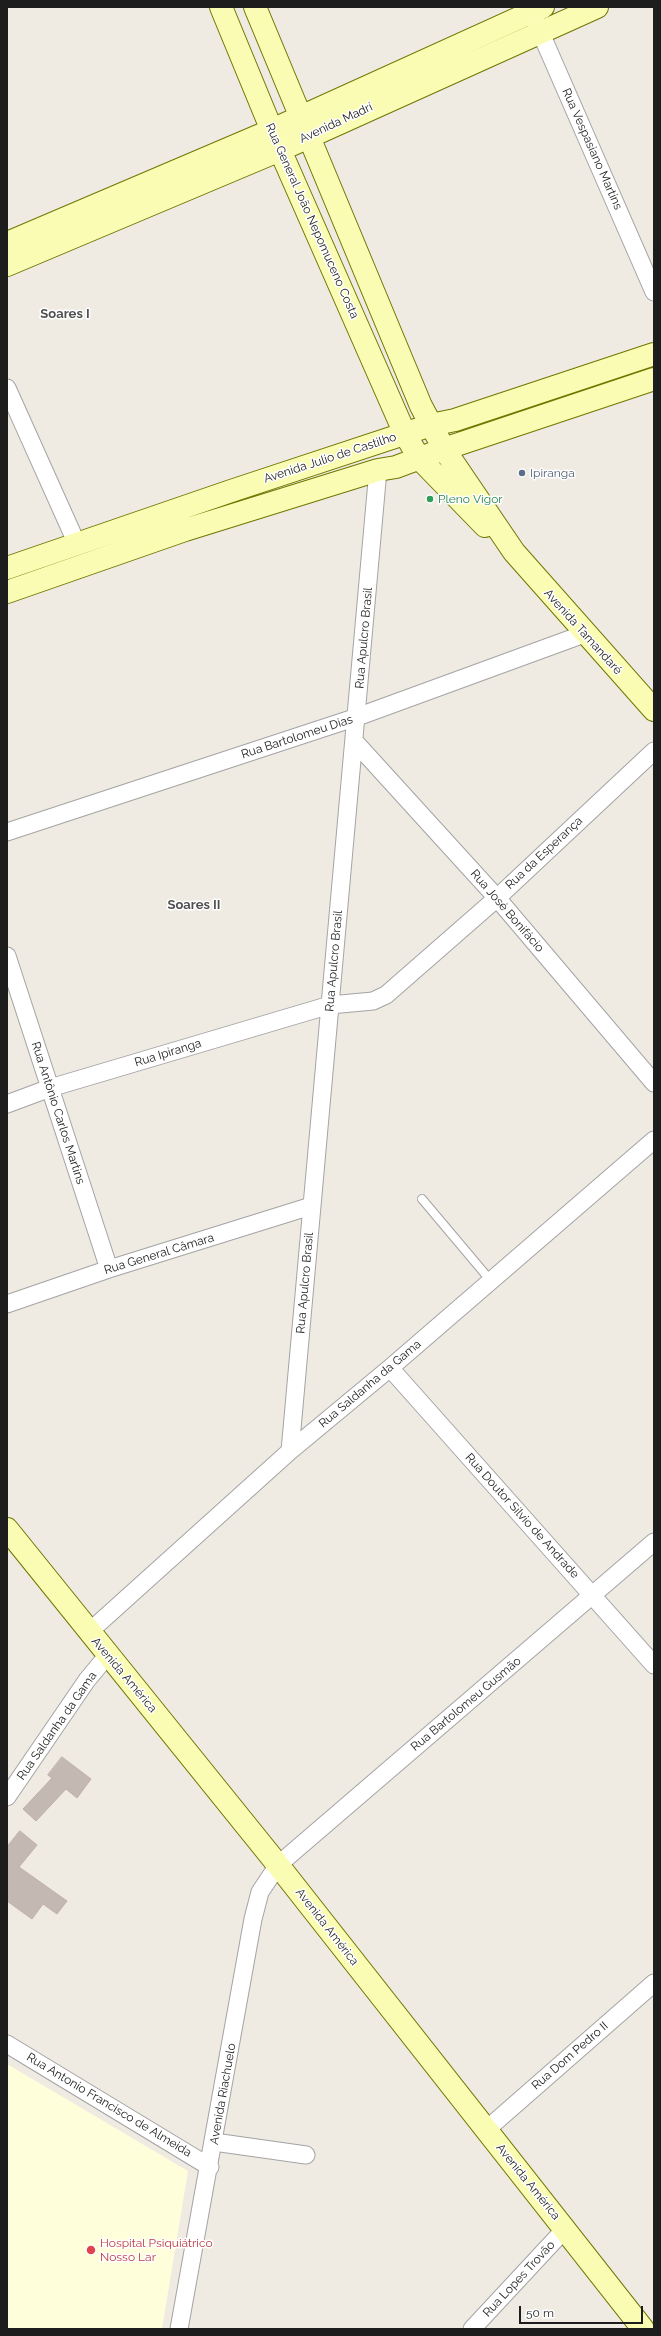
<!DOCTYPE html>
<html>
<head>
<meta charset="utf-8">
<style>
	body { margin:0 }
	#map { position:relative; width:661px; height:2336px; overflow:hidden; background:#efeae2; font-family:Raleway,sans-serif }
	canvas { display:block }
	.frame { position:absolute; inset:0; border:8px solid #1d1d1d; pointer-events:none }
	.scale { position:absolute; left:519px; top:2306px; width:124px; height:18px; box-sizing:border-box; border:2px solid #1d1d1d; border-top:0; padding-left:5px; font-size:12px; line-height:14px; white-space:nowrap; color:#1d1d1d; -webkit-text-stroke:3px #fff; paint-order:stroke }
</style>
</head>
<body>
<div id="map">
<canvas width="661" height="2336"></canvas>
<div class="frame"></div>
<div class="scale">50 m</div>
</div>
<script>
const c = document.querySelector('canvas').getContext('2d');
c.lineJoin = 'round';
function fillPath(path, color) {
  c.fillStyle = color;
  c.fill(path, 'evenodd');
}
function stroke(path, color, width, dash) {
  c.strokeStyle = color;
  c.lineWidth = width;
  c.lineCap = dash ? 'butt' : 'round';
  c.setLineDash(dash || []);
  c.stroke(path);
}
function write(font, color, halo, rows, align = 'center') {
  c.font = font + ' Raleway,sans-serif';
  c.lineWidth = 3;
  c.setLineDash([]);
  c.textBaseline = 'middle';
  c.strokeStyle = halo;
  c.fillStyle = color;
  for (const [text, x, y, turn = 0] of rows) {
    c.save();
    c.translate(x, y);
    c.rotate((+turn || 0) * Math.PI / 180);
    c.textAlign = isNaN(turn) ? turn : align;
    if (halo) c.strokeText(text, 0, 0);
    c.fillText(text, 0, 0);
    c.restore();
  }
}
fillPath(new Path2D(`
	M7 2064 188 2171 162 2329H7Z`), '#fffedb');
const building = new Path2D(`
	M62 1757 91 1779 77 1798 66 1789 36 1821 23 1809 52 1778 48 1775Z
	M20 1831 37 1845 19 1867 67 1901 57 1914 43 1904 32 1919 7 1901V1847Z`);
fillPath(building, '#c3b9b2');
stroke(building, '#c1b0a4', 1);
const lane = new Path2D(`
	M422 1199 491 1281`);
const street = new Path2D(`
	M536 22 654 292
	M7 388 77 544
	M355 742 497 898 654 1083
	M7 832 357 717 584 634
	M7 956 109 1269
	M7 1104 50 1088 330 1005 373 1001 386 995 497 898 654 751
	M7 1304 109 1269 311 1206
	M390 1368 654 1665
	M290 1451 378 470
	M89 1632 290 1451 390 1368 654 1140
	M7 1797 87 1680 107 1656
	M7 2044 210 2167
	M486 2130 654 1983
	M214 2142 306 2155
	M179 2329 253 1919 260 1892 278 1865 654 1542
	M472 2329 565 2229`);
const secondary = new Path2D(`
	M221 7 280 150 405 434 419 458 485 526
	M255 7 421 406 444 449 514 552 654 710
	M7 243 272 130 543 7
	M7 265 280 150 597 7
	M7 568 231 491 431 425 455 420 654 354
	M7 592 185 530 378 470 396 467 444 449 654 379
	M7 1529 278 1865 643 2329`);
stroke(lane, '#a4a4a4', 10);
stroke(street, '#a4a4a4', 19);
stroke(secondary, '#6f7701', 24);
stroke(lane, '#fff', 8);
stroke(street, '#fff', 17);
stroke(secondary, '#fbfcb3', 22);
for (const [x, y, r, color] of [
	[522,473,4,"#5c6f8a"],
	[430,499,4,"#2e9e5b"],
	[91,2250,5,"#e0444e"]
]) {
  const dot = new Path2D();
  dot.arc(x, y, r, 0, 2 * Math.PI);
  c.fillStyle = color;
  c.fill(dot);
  stroke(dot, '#fff', 1.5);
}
write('12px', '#1d1d1d', '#fff', [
	["Avenida Madrí",336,123,-25],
	["Rua Vespasiano Martins",592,149,66],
	["Rua General João Nepomuceno Costa",312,221,66],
	["Avenida Julio de Castilho",330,458,-18],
	["Avenida Tamandaré",583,632,48],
	["Rua Apulcro Brasil",364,638,-85],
	["Rua Bartolomeu Dias",297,737,-18],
	["Rua da Esperança",544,853,-43],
	["Rua José Bonifácio",507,911,49],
	["Rua Apulcro Brasil",334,961,-85],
	["Rua Ipiranga",168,1053,-17],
	["Rua Antônio Carlos Martins",58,1113,72],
	["Rua General Câmara",159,1254,-17],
	["Rua Apulcro Brasil",305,1283,-85],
	["Rua Saldanha da Gama",370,1384,-40],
	["Rua Doutor Sílvio de Andrade",522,1516,48],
	["Avenida América",124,1675,50],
	["Rua Bartolomeu Gusmão",466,1704,-40],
	["Rua Saldanha da Gama",57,1726,-55],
	["Avenida América",327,1927,52],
	["Rua Dom Pedro II",570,2056,-41],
	["Avenida Riachuelo",223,2094,-80],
	["Rua Antonio Francisco de Almeida",109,2105,31],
	["Avenida América",528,2182,51],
	["Rua Lopes Trovão",519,2279,-47]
]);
write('12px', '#4e5e75', '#fff', [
	["Ipiranga",530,473]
], 'left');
write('12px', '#27864d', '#fff', [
	["Pleno Vigor",438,499]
], 'left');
write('12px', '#be3a42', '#fff', [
	["Hospital Psiquiátrico",100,2243],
	["Nosso Lar",100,2257]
], 'left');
write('bold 13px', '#505050', '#fff', [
	["Soares I",65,314],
	["Soares II",194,905]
]);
</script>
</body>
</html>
